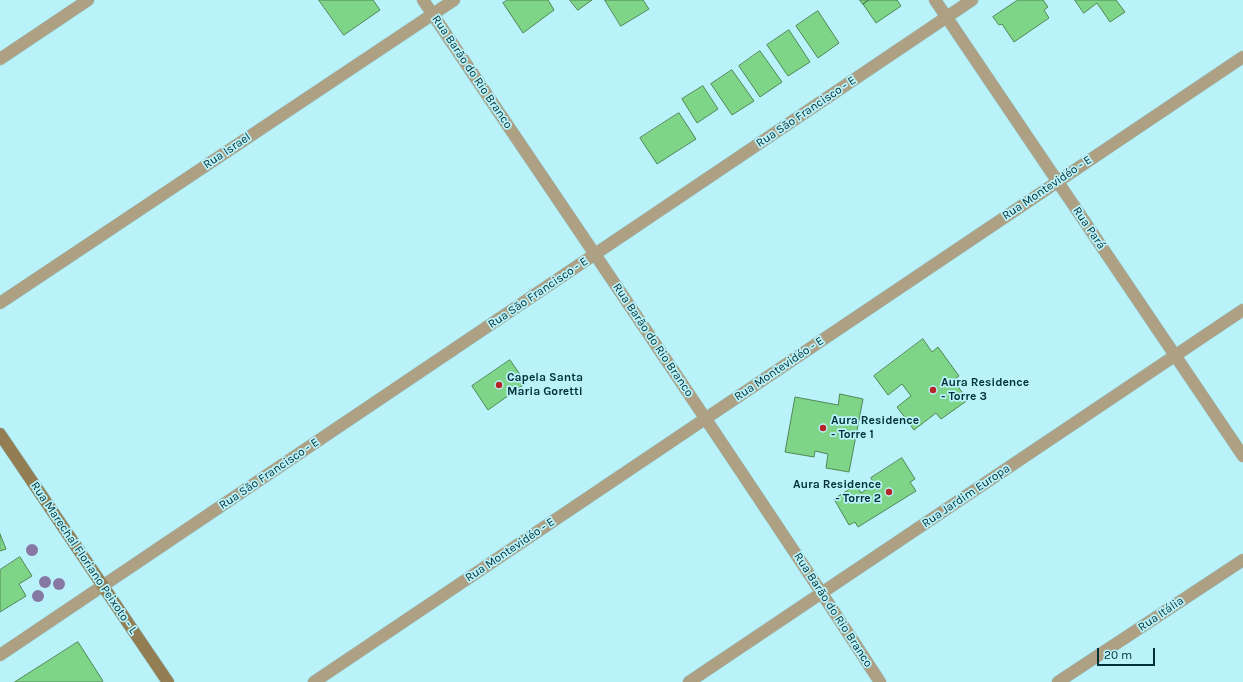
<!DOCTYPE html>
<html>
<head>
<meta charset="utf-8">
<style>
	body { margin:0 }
	#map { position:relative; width:1243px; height:682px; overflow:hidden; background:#baf2fa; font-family:Karla,sans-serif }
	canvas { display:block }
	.scale { position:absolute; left:1097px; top:648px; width:58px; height:18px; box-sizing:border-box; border:2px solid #003136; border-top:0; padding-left:5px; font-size:12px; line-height:14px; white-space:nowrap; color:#003136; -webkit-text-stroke:3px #baf2fa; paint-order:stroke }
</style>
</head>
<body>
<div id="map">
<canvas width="1243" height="682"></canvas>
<div class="scale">20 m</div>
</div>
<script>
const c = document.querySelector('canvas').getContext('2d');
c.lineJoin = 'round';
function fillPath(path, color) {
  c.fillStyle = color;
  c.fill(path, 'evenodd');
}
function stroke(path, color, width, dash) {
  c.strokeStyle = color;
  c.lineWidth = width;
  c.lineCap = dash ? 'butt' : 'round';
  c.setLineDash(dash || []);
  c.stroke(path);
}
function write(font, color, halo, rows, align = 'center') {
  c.font = font + ' Karla,sans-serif';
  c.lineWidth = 3.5;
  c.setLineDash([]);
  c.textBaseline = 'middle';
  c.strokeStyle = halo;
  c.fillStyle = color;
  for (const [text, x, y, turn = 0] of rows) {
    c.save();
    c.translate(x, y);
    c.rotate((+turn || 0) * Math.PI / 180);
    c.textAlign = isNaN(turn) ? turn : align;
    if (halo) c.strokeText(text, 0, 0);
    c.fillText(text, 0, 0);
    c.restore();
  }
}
const building = new Path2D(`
	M319 0H373L380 10 344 35Z
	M508 0H548L554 10 523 33 503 3Z
	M570 0H592L578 10Z
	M605 0H643L649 9 621 26Z
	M860 0H869L863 4Z
	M869 0H897L901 6 876 23 863 4Z
	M1018 0H1043L1048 7 1044 10 1049 18 1014 42 1002 24 999 25 993 17Z
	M1075 0H1116L1125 12 1110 22 1097 3 1084 13Z
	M818 11 839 43 818 58 796 26Z
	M789 30 810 62 788 76 767 45Z
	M760 51 782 82 760 97 739 66Z
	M732 70 754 101 732 115 711 84Z
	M703 86 718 109 697 123 682 99Z
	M679 113 696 139 657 164 640 138Z
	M923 339 932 352 938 347 959 376 953 380 968 400 941 419 936 413 914 430 897 407 911 396 902 384 888 395 874 376Z
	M510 360 526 383 488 410 472 386Z
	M840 394 863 399 849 472 826 468 828 454 815 451 814 457 785 452 795 397 838 405Z
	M902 458 915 479 910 482 916 491 858 527 855 522 849 525 834 499 856 485 861 493 874 484 871 478Z
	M0 534 6 549 0 551Z
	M20 557 32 576 19 584 26 596 0 612V570Z
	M78 642 103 681 101 682H15Z`);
fillPath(building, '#7fd587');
stroke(building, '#4f8755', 1);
const street = new Path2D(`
	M423 0C576 227 731 453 880 682
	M935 0 1243 456
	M0 59 88 0
	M0 303 454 0
	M0 655 972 0
	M314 682 1243 57
	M689 682 1243 310
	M1058 682 1243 560`);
const secondary = new Path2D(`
	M0 434 168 682`);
stroke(street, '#99cfd7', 13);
stroke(secondary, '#99cfd7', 13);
stroke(street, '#aea183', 12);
stroke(secondary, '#927e52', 12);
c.fillStyle = '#8579a4';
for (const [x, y] of [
	[32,550],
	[45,582],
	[59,584],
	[38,596]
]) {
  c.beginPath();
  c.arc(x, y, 6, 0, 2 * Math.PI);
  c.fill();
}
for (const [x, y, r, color] of [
	[499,385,4,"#b62627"],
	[933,390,4,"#b62627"],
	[823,428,4,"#b62627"],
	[889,492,4,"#b62627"]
]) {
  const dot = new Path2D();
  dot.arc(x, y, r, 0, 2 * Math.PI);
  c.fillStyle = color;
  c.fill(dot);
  stroke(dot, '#baf2fa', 1.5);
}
write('12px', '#003136', '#baf2fa', [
	["Rua Barão do Rio Branco",472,72,56],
	["Rua São Francisco - E",806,112,-34],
	["Rua Israel",227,151,-34],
	["Rua Montevidéo - E",1047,188,-34],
	["Rua Pará",1089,228,56],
	["Rua São Francisco - E",538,293,-34],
	["Rua Barão do Rio Branco",653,340,56],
	["Rua Montevidéo - E",779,369,-34],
	["Rua São Francisco - E",269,474,-34],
	["Rua Jardim Europa",966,496,-34],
	["Rua Montevidéo - E",510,550,-34],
	["Rua Marechal Floriano Peixoto - L",84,558,56],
	["Rua Barão do Rio Branco",833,610,57],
	["Rua Itália",1161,614,-34]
]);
write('bold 12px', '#003136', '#baf2fa', [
	["Capela Santa",507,378],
	["Maria Goretti",507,392],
	["Aura Residence",941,383],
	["- Torre 3",941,397],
	["Aura Residence",831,421],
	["- Torre 1",831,435],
	["Aura Residence",881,485,"right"],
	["- Torre 2",881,499,"right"]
], 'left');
</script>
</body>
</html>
